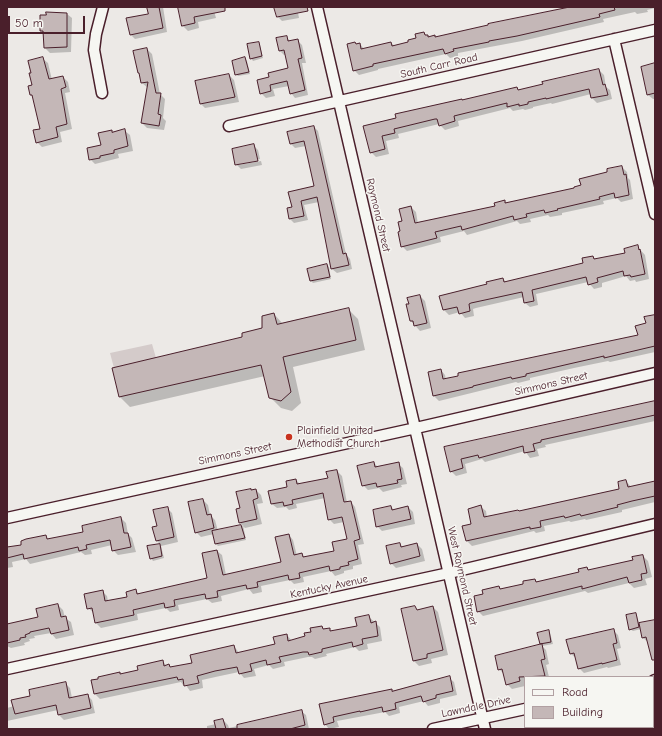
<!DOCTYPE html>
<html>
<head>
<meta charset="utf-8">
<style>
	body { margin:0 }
	#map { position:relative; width:662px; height:736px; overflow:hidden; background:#ece9e6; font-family:"Comic Neue",sans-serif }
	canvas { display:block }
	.frame { position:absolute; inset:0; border:8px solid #4a1f2b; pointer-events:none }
	.legend { position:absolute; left:524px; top:676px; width:130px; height:52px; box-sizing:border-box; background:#f6f6f2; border:1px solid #b1a0a2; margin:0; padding:5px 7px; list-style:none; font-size:12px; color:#4a1f2b }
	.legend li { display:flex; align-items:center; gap:8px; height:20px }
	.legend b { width:20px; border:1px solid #b1a0a2 }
	.scale { position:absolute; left:8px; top:16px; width:77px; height:18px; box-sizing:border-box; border:2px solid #4a1f2b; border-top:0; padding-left:5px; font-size:12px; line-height:14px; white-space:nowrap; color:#4a1f2b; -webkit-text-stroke:3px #f6f6f2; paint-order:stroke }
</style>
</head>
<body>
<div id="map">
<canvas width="662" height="736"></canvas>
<div class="frame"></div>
<ul class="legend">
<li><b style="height:5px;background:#f6f6f2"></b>Road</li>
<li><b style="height:11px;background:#c4b7b7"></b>Building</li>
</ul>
<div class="scale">50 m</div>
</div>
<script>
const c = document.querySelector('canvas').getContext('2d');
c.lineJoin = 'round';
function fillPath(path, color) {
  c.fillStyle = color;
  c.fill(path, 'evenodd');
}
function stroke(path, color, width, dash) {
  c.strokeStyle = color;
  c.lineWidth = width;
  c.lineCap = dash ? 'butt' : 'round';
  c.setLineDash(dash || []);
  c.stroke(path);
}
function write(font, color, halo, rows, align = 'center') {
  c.font = font + ' "Comic Neue",sans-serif';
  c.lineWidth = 3;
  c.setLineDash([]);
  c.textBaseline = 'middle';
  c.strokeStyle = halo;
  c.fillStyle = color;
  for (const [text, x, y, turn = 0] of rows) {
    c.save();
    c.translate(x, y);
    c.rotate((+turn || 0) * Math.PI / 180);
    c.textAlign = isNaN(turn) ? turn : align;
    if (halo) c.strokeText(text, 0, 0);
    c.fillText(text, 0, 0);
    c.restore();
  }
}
fillPath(new Path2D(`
	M152 344 156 358 114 368 110 353Z`), '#d4cbca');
fillPath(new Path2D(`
	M148 7H163L167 32 135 39 130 34 149 15Z
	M179 7H213L216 18 198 22 199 28 188 31 183 26Z
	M275 7H297L299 18 282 21 278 17Z
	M574 7H655V8L647 10 648 12 637 14 635 12 603 19 604 22 522 41 458 53V56L450 58 446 54 378 69V70L359 75 354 70 357 45 360 44 364 49 391 43 395 46 410 43 424 33 429 38 435 36 436 38Z
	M67 14 72 18 71 52 50 53 45 48 44 34 41 31Z
	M286 37 291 42 297 40 302 45 306 63H302L308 95 295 98 291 93 289 86 273 89 275 96 266 98 261 93 270 78 289 69 286 55H284L280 51Z
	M258 43 260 45 263 58 253 61 251 58Z
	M147 49 152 54 160 94 165 99 163 118 166 121 164 130 147 128 142 123 148 88 142 83 140 75 139 73Z
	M245 58 247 61 250 74 238 76 236 74Z
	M43 59 48 63 52 80 63 77 68 82 70 92 65 93 72 129 60 132 62 142 42 147 37 142 41 129 34 98 31 95 33 86 32 73Z
	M655 65V99H653L648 95Z
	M599 70 604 75 606 87 610 90 612 99 597 103 592 98 591 94 552 104 551 103 533 107V108L525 110 523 109 513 111 510 108 458 121 459 126 445 130 439 124 398 134 399 138 386 141 389 154 376 157 371 152 364 126 462 101 516 88 519 91Z
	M229 75 234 80 239 102 205 108 200 103Z
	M314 127 318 131 346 254 350 259 352 269 337 273 332 269 319 202 304 205 308 220 294 223 290 219 288 209 293 207 315 187 306 146 295 148 291 144Z
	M111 131 114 133 125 131 130 135 133 151 118 154 119 158 95 164 90 159 102 146Z
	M253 145 258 150 260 159 238 163V165L261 161 262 165 241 169 236 164Z
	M622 167 627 172 628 178 630 180 633 199 621 202 617 198 603 201 604 204 562 213V215L550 217 548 215 530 219 531 222 520 224 517 221 467 235 464 231 440 237 441 242 407 251 402 246 401 232 403 222 411 207 416 212 418 224 496 207 505 201 507 204 575 189Z
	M637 246 645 255 649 279 636 282 635 280 630 281 626 276 602 283V287L594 289 588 282 536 294 538 305 530 307 525 303 524 297 476 308 473 309 474 316 465 318 460 312 449 315 444 310 441 296 488 285 503 279 506 282 584 264 593 257 596 260 626 253Z
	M327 265 329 267 331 279 313 283 311 281Z
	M420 296 425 301 431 328 420 331 411 321 410 304Z
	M348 309 358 319 365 350 293 367 301 403 292 411 281 408 270 397 265 376 130 407 120 397 113 369 243 338 263 328 274 314 283 324Z
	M655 316V352L610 362 608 361 574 368 530 378V380L518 383 516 382 439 401 434 396 441 370 445 375 446 380 639 336 647 324Z
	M655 401V421L545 445 546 447 537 449 539 456 530 458 525 451 485 462 482 459 465 464 467 473 456 476 451 471 445 448Z
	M374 463 379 468 398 464 403 468 407 484 401 485 402 487 383 492 379 488 368 490 363 485Z
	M337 471 342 476 347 503 351 502 355 507 364 544 358 545 362 564 353 566V569L344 571V573L335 576 331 571 303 577 304 582 294 584 290 580 261 586 262 592 253 594 249 589 221 596 222 601 212 603 207 599 178 605 179 610 170 612 166 608 137 614 138 620 101 628 96 623 94 613 88 608 102 591 107 596 108 601 128 597 136 591 140 595 208 579 217 551 222 555 226 575 282 563 289 535 293 540 297 556 302 554 305 558 335 552 348 540 344 522 334 524 329 519 325 498 296 504 297 508 289 510 286 507 277 508 272 504 270 492 289 488 296 480 301 485 329 479Z
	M626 481 631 487 655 482V502L622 510V512L586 520 585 519 571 522 569 521 544 526 545 531 536 533 534 531 472 546 467 541 481 507 486 511 487 518 519 512 621 490Z
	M256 490 261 495 263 503 257 504 262 524 245 528 240 523 241 509Z
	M203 500 208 505 210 515 215 520 218 531 243 525 246 540 218 546 216 544 214 534 201 537 196 532Z
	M391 507 394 510 408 507 413 512 415 524 382 531 377 526Z
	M167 508 172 513 178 542 161 546 164 558 153 561 151 558 148 547 160 544 157 541 154 528 158 527Z
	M121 518 126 523 128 534 132 538 136 552 118 555 113 550 112 545 91 550 92 554 85 555 81 552 30 564 26 559 12 562 13 567 7 568V547L23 545 46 536 49 540 84 533Z
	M399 544 403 547 417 544 422 549 425 561 396 568 391 563Z
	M643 556 648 561 652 577 645 579 647 585 634 588 629 583 588 593 585 591 483 616 478 611 484 594 499 587 502 590 524 584 535 580 537 582 580 573 587 569 589 570 634 560Z
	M58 605 63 610 65 618 71 622 74 635 56 639 51 633 34 636 35 638 29 639 30 641 24 643 25 645 11 648 7 646V625L39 618Z
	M433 607 438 612 448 655 431 659 432 663 419 666 414 661 402 610 415 608 418 611Z
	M635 614 637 616 639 624 655 621V656L648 642 643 638 641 629 633 631 630 629Z
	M369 617 380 627 382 641 367 644 368 649 359 651 355 647 326 654 327 656 315 659 312 657H308L284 662 285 666 273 669 269 665 254 669 256 676 244 678 239 672 220 676 202 680 203 688 190 691 185 684 183 685 181 682 100 699 95 694 120 673 121 675 139 671 162 661 167 666 169 665 171 668 193 663 234 646 239 653 276 645 287 635 292 641 306 637 321 627 324 630 329 629 332 632 358 626Z
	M613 630 618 635 621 648 617 649 621 665 608 668 607 667 584 673 579 668 576 658 571 654Z
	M548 631 550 633 553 644 542 646 546 650 549 664 546 665 549 677H525V686L512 689 507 684 504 674 499 669 496 656 543 645 541 643Z
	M449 678 454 682 457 695 440 699V703L428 706 424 701 399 707 400 713 389 716 385 712 337 721 339 727 329 729 325 724 320 705 392 690 393 691Z
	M65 683 70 688 72 698 87 695 92 700 95 713 64 720 59 715 58 710 7 721V708L14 706 31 696Z
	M655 709V725L653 724V710Z
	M301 711 306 715 309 729H207V726L216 724 223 720 228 725 229 728Z
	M570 727H639L630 729H563Z`), '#0003');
const building = new Path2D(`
	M147 7H159L163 28 130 35 126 18 148 14Z
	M178 7H225V11L194 17 195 23 182 26Z
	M274 7H307L308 11 277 17Z
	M570 7H614L615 10 599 14 600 17 517 36 489 41V42L453 49 454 51 445 54 443 49 373 64V66L353 71 347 44 355 42 356 44 360 43 361 49 391 42 392 46 408 42V40L416 38 415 34 424 32 425 35H428V37L435 35V37L488 25V24Z
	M46 12 67 13V47L44 48 43 31H40V15H46Z
	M287 36 288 41 298 39 302 58 298 59 305 90 290 94 287 81 270 85 271 91 260 94 257 80 269 77 268 73 288 68 284 50 279 51 276 38Z
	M259 42 262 56 250 59 247 44Z
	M147 48 156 93H161L158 114 161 115 159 126 141 123 148 82 141 83 139 73H138L133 51Z
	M43 57 49 79 63 76 66 87 61 89 67 124 56 127 58 137 36 143 33 130 40 129 32 95H30L28 86 32 85 29 73H31L28 61Z
	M245 57 249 72 235 75 232 61Z
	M655 63V93L647 95 641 67Z
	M599 69 603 85 605 84 608 95 591 98 589 89 546 99V98L528 102V104L519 106V104L507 107V103L458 115 454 116 455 121 439 126 437 119H435L394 129 395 133 382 136 385 149 370 153 363 126 396 118 395 114 462 99V100L517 87 518 90 543 84 542 82Z
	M229 74 235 97 200 104 195 81Z
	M314 126 343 254 346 253 349 265 331 269 317 197 301 201 304 216 289 219 287 208 292 207 288 192 314 186 304 141 290 144 287 132Z
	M125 129 128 146 114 150V153L100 156V158L89 160 87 148 101 145 98 133 112 130V132Z
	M254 144 258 161 235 165 232 149Z
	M622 166 624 175 626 174 629 195 615 198 614 193 599 197 600 199 557 209 558 210 545 213 544 210 526 214 527 217 514 220 513 216 462 230 461 226 435 232 437 238 401 247 398 232 400 231 398 222 402 221 399 209 411 206 415 223 495 206 494 203 505 200V203L574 188V187L581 185 579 179 607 172V169Z
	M638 245 639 250 640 249 645 274 631 277 630 275 624 276 623 271 597 278 598 282 588 285 586 277 532 290 534 301 524 303 522 292 471 303 469 304 470 311 459 314 457 307 443 310 439 296 487 284 486 282 503 278 504 282 583 263 582 258 593 256 594 259 625 253 624 249Z
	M327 264 330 277 310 281 307 269Z
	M420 295 427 323 414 326 413 321H410L406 304H409L407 298Z
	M349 308 356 340 283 357 291 392 281 401 269 398 261 365 119 397 112 368 242 337V333L262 328V316L274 313 277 324Z
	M655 315V346L604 358V356L569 364 526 374V376L512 379 511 377 473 386V387L433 396 428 372 441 369 443 379 458 376V373L638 335 635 326 646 323 644 317Z
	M655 401V415L541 440V442L533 444 535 451 524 453 523 446 479 458 478 455 461 459 463 468 450 472 444 447Z
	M374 462 375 467 399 462 402 479 397 480 398 483 377 487 376 483 362 486 357 466Z
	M337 470 344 502 351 501 360 539 354 541 358 559 348 562 349 565 340 567V569L330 571 329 566 299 573 300 578 289 580 288 575 257 582 258 587 247 589 246 585 217 591 218 597 206 599 205 594 174 600 175 606 165 608 164 603 133 610 134 615 95 623 92 608 87 609 84 594 103 590 105 601 127 597 126 592 136 589 137 594 207 578 202 553 217 550 223 575 281 562 275 537 289 534 294 555 302 553 303 557 334 551 332 542 347 539 342 517 328 520 323 493 292 500 293 504 284 506 283 502 271 504 268 491 287 487 286 481 296 479 297 484 328 478 326 472Z
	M626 480 628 487 655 481V496L632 501 617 505 618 507 581 516 580 514 565 518 564 516 540 521 541 527 530 529V527L466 541 462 526 471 524 468 509 481 505 484 517 518 510 519 511 619 489 618 482Z
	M251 489V490L256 489 258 498 253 500 257 519 239 523 236 509 240 508 236 492Z
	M203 499 207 515 211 514 214 528 195 533 188 502Z
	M391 506 392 510 408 506 411 519 376 527 373 510Z
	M168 507 174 537 156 541 152 527 157 526 153 510Z
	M121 517 124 533H128L131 547 112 551 110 540 86 545 87 549 79 551 78 547 24 559 23 554 7 558V547L21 545V541L26 539 46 535 47 539 83 532 82 526Z
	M241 525 245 538 215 544 212 531Z
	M400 543 401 547 417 543 420 556 390 564 386 546Z
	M160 544 162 556 150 559 147 546Z
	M643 555 647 573 641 574 642 580 629 583 627 577 582 589V586L477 612 474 596 483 594 482 590 499 586 500 589 523 584V581L535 579 536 582 579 572 578 569 587 567 588 570 633 560 632 557Z
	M58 604 61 617 66 616 69 630 51 634 49 628 30 632V633L25 635 26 637 20 638V640L7 643V624L38 617 36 609Z
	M415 606 417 610 433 606 443 650 427 654V658L413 661 401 609Z
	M636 613 639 627 629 630 626 615Z
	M369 615 371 623 376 621 378 636 362 639 363 644 353 647 352 642 322 649V652L309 655 308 652H303L279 657 281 662 267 665 266 660 250 664 252 671 239 674 237 667 215 671 197 676 199 683 184 686 183 679 178 680 177 677 94 694 91 680 98 679V677L120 672V674L138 670 137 666 163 660 164 666 169 664 170 667 192 663 190 655 234 645 236 653 275 644 273 637 287 634 288 641 305 636 304 633 311 632 310 628 322 626 323 629 330 628V631L357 626 355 618Z
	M655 620V660H652L646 637 642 638 639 623Z
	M614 629 617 643 613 644 617 660 602 664V663L578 669 574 653 570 654 566 640Z
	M549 630 551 642 540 644 537 633Z
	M542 644 545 659 541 660 545 676 519 677 520 681 506 685 502 669 498 670 495 656Z
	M450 676 453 691 436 695V698L423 702 421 696 395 703 396 709 383 712 382 707 360 712V711L333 717 334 722 324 725 319 704 392 689V691Z
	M66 682 69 698 88 694 91 708 58 715 56 705 15 714 11 700 30 696 29 690Z
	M302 710 305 725 290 729H237V725Z
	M223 719 226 729H216L214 721Z`);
fillPath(building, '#c4b7b7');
stroke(building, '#4a1f2b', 1);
const street = new Path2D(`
	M317 7 485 729
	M614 39 655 214
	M102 93 94 50 96 34 103 7
	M229 126 655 30
	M7 518 416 428 655 373
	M7 669 449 573 655 524
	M653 681 655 680
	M433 729 525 709`);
stroke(street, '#4a1f2b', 13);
stroke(street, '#f6f6f2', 10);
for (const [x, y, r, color] of [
	[289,437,4,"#c8321e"]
]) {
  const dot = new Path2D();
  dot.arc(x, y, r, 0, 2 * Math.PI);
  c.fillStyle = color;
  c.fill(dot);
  stroke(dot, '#f6f6f2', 1.5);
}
write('11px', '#4a1f2b', '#f6f6f2', [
	["South Carr Road",439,66,-13],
	["Raymond Street",378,215,77],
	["Simmons Street",551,384,-13],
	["Simmons Street",235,454,-12],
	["West Raymond Street",462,576,77],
	["Kentucky Avenue",329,587,-12],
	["Lawndale Drive",476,707,-12]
]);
write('11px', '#4a1f2b', '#f6f6f2', [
	["Plainfield United",297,431],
	["Methodist Church",297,444]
], 'left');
</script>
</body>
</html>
